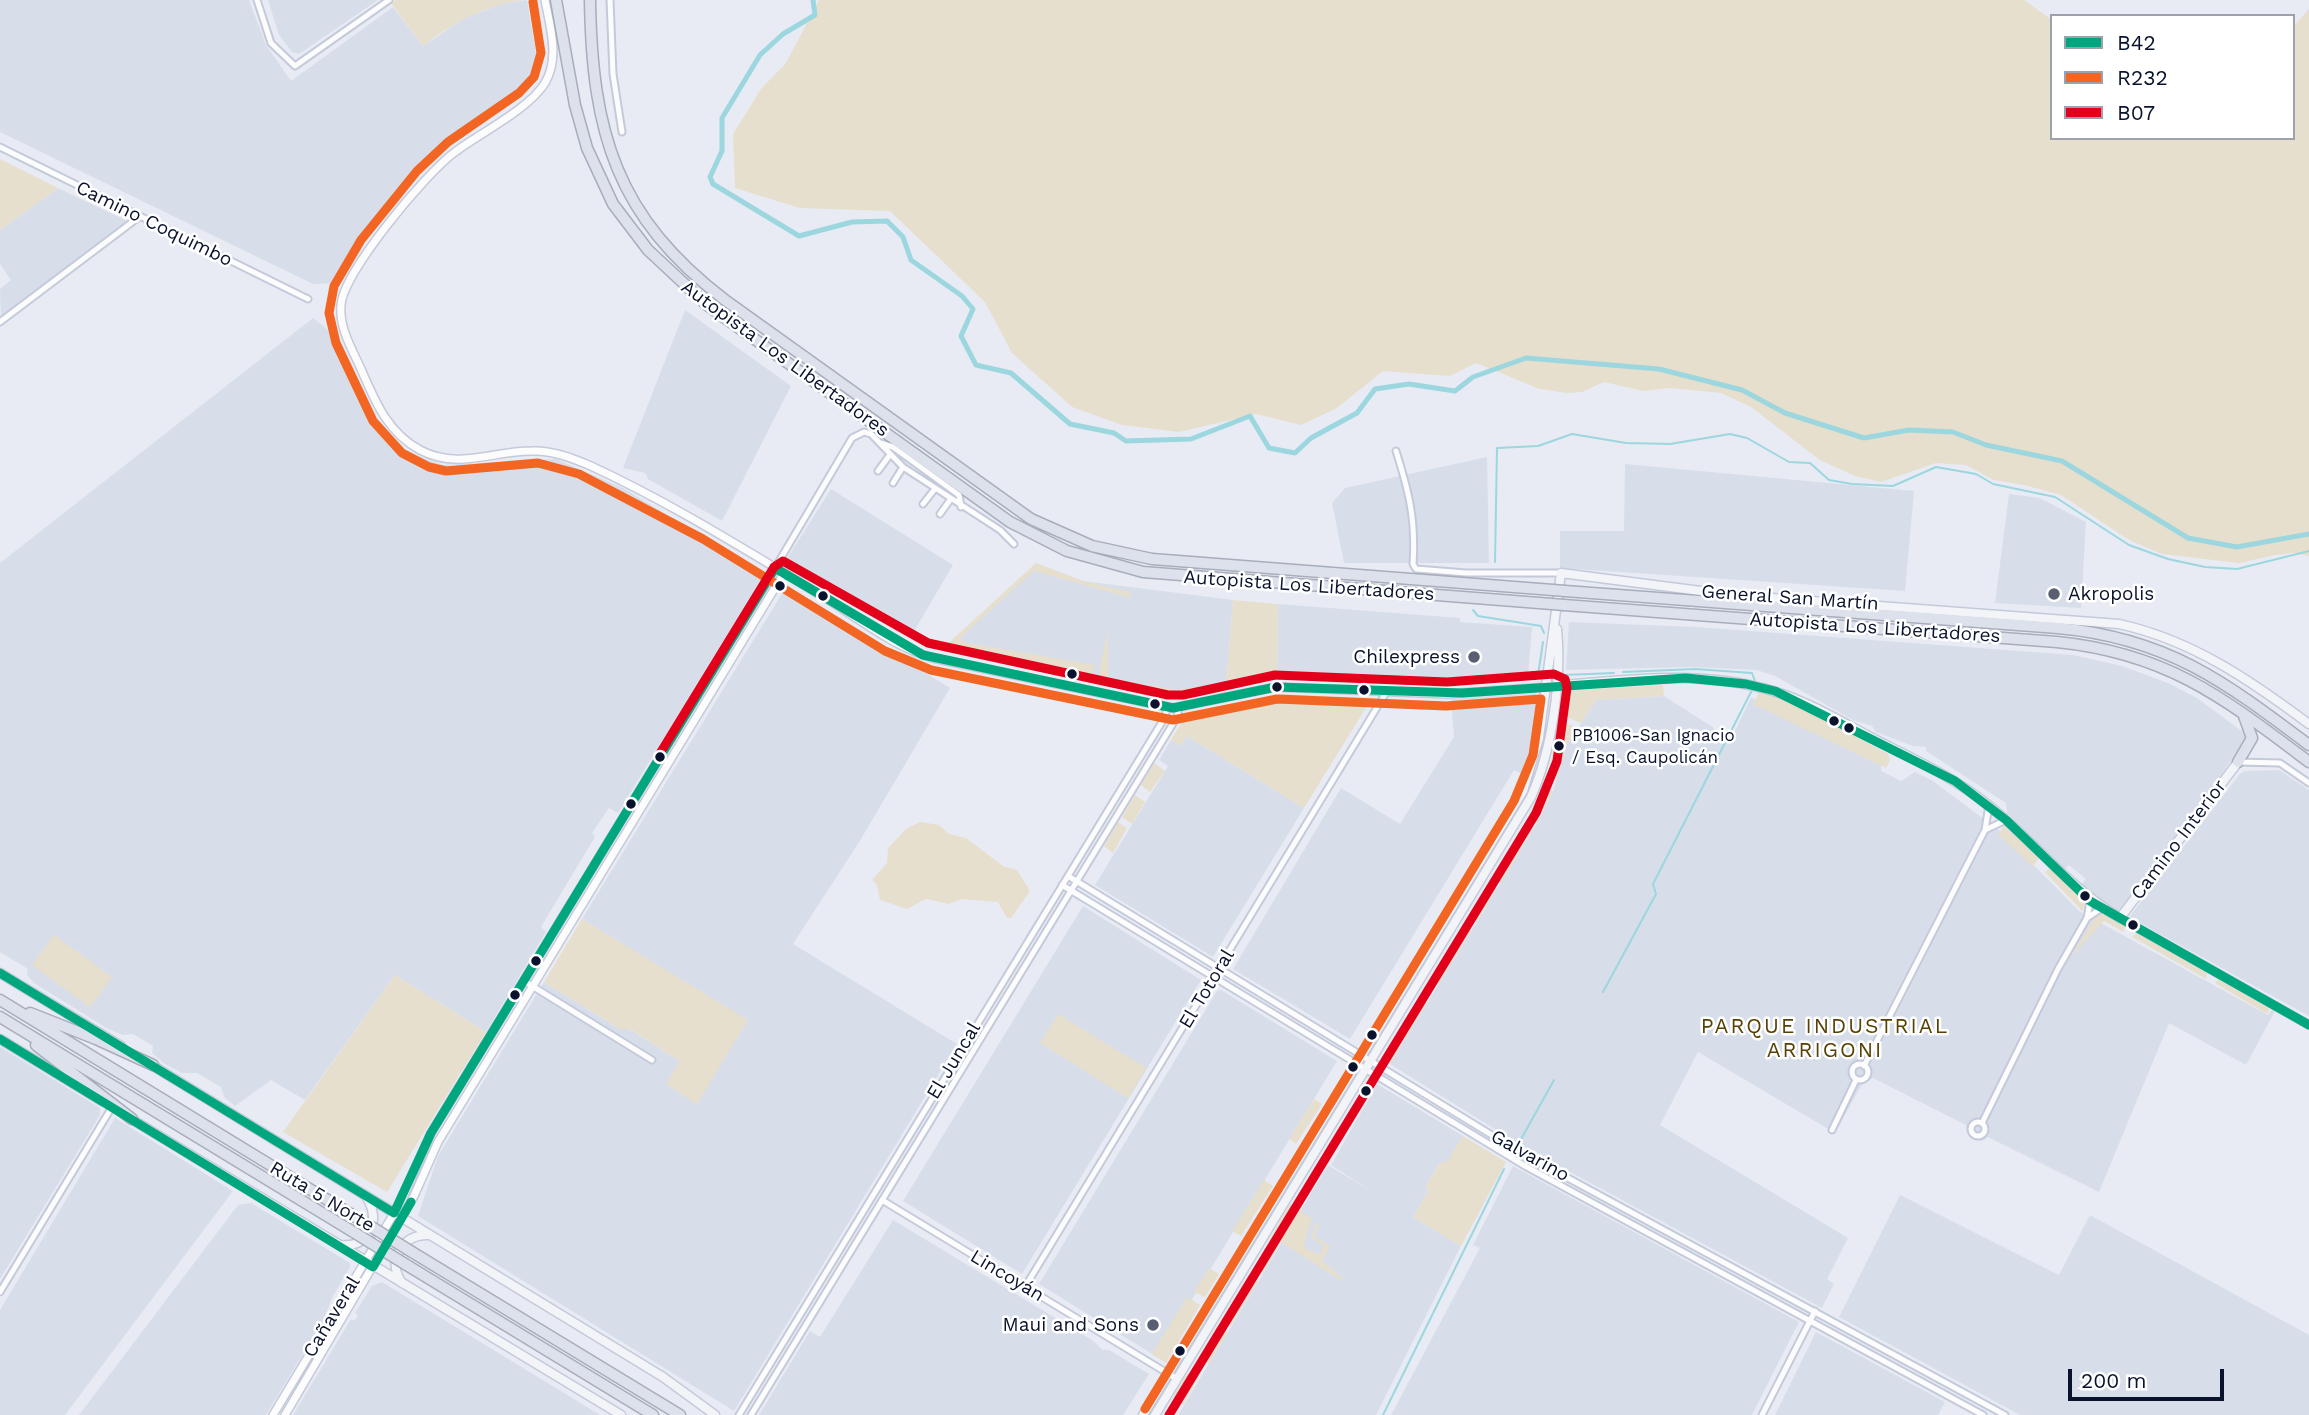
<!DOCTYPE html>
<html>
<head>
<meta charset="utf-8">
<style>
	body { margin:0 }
	#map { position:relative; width:2309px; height:1415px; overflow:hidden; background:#e8ebf3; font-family:"Work Sans",sans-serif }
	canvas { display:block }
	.legend { position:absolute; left:2050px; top:14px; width:245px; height:126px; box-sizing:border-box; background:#fff; border:2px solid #9da1ab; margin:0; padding:9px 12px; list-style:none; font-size:21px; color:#0a132d }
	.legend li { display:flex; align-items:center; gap:14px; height:35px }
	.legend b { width:35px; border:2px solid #9da1ab }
	.scale { position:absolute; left:2068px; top:1369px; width:156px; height:32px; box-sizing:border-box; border:4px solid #0a132d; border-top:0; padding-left:9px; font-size:21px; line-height:24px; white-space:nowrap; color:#0a132d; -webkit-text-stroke:5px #fff; paint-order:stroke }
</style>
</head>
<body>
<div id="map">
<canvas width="2309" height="1415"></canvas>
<ul class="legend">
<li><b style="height:9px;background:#00a77e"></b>B42</li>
<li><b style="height:9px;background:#f26522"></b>R232</li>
<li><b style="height:9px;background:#e2001a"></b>B07</li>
</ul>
<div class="scale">200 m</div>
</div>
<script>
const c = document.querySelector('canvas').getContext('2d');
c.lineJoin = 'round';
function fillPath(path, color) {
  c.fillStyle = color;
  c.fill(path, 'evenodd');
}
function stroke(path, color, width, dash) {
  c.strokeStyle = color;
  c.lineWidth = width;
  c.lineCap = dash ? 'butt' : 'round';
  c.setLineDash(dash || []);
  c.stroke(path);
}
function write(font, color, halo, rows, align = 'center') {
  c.font = font + ' "Work Sans",sans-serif';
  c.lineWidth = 5;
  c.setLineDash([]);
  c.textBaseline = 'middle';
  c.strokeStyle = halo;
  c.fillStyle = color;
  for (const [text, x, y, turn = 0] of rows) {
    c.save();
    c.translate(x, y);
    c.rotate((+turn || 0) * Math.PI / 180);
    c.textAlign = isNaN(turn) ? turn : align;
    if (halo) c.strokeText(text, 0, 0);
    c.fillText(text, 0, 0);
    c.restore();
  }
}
fillPath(new Path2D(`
	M0 0H249L266 45 291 81 393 7 423 46 466 17 505 3 527 0 539 72 523 91 452 139 419 167 351 256 353 258 336 283 313 284 0 132Z
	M268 0H378L299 54 292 52 279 35Z
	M58 188 127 221 1 319 0 289 11 280 0 264V230Z
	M685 310 791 386 722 521 648 479 645 473 623 468Z
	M313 318 336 336 378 425 406 452 443 465 556 459 623 488 760 572 762 577 618 813 609 808 592 833 595 837 541 927 546 932 486 1032 395 975 305 1100 271 1080 235 1106 224 1097 221 1087 197 1073H182L165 1064 152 1053 153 1046 133 1034 123 1035 108 1029 34 983 27 975 28 969 0 952V563Z
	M1487 457 1489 563H1344L1332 503 1345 488Z
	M1625 464 1914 491 1905 591 1560 568V531H1624Z
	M831 489 953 565 910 638 786 560Z
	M2009 494 2040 498 2086 522 2081 608 1995 603Z
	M1036 563 1083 581 1233 600 1226 687 1167 699 942 651Z
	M786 587 950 688 861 839 793 944 957 1044 734 1411 418 1216 438 1156 544 982 620 1029H629L680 1061 748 1021 582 919Z
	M1278 604 1460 618V622L1532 627 1528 675 1457 679 1455 685 1360 684 1319 682 1314 677 1307 680 1277 678Z
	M1569 622 1697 627 2073 655 2122 666 2168 683 2197 698 2247 735 2221 776 2119 912 2080 886 2086 879 2069 865 2064 870 2007 813 2006 803 1926 751V747L1913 746 1876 732 1872 726 1853 720 1775 676 1757 670 1693 667 1566 670Z
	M1535 693 1537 696 1534 729 1523 775 1514 770 1350 1039 1233 969 1341 788 1400 824 1454 737 1451 699Z
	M1664 696 1731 739 1751 698 1774 703 1881 755V771L1901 781 1915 772 1933 781 2001 832 2079 911 2268 1015 2272 1009 2275 1011 2246 1065 2169 1023 2099 1192 1988 1137 1982 1141 1972 1139 1966 1125 1873 1078 1861 1086 1835 1133 1698 1052 1660 1125 1848 1238 1827 1279 1834 1284 1822 1308 1522 1146 1390 1064 1537 823 1553 791 1566 746 1596 700Z
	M1187 736 1304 808 1213 957 1095 885 1168 766 1159 760 1171 740 1180 746Z
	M2279 770 2309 790V1016L2129 917 2240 774 2245 771Z
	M1083 906 1201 980 1022 1274 903 1201Z
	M1221 990 1337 1061 1157 1357 1039 1284 1217 991Z
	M0 1047 100 1108V1115L0 1279Z
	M1377 1084 1463 1136 1446 1164 1441 1161 1425 1187 1429 1190 1413 1217 1461 1246 1376 1415H1178L1328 1165 1372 1192 1331 1165Z
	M115 1118 233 1191 65 1415H0V1310Z
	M1513 1166 1799 1322 1752 1415H1391L1480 1248 1473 1245Z
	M1900 1195 2059 1275 2090 1215 2309 1335V1415H2020L1839 1317Z
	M251 1203 350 1263V1267L332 1298 324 1319 266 1415H79L238 1205Z
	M893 1220 1092 1340 1103 1350H1109L1149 1374 1123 1415H759L810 1331 820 1337Z
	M382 1282 574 1399 600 1415H293L351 1319 354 1321 358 1316 355 1313 372 1286Z
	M1816 1332 1945 1402 1938 1415H1775Z`), '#d7deea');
fillPath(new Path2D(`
	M396 0H523C484 6 454 22 423 46L391 3Z
	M819 0H2024L2052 20V138H2293V27L2309 9V556L2293 553 2275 555 2239 563 2162 554 2129 540 2061 495 2024 485 1994 480 1966 465 1936 463 1881 482 1855 476 1820 460 1751 407 1721 393 1670 388 1643 391 1604 382 1582 392 1567 393 1540 389 1476 363 1450 376 1383 371 1337 408 1301 425 1256 414 1179 432 1122 425 1072 407 1012 353 985 302 890 211 800 208 735 188 733 134 761 89 786 63Z
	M0 159 58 188 0 230Z
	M1036 563 1083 581 1129 592 1131 598 1034 571 960 638 963 642 1095 665 1089 680 942 649Z
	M1233 600 1278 604 1277 678 1226 687Z
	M1108 630V676L1115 680 1178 690 1225 682 1224 686 1166 697 1102 684 1098 678Z
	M1663 685 1664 696 1596 700 1581 723 1558 714 1562 691Z
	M1759 693 1780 696 1888 754 1890 760 1886 768 1753 704Z
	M1283 694 1372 698 1304 808 1187 736 1180 746 1171 740 1188 712Z
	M1557 720 1578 728 1566 746 1557 777 1550 773Z
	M1154 763 1165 771 1150 792 1141 785Z
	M1546 788 1553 791 1537 823 1528 817 1542 790Z
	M1135 795 1145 802 1132 824 1122 817Z
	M920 822 939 825 949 834 966 838 1003 866 1017 870 1030 891 1011 918H1007L998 902 962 899 949 904 926 899 907 909 880 900 877 885 872 880 887 863 888 848 906 829Z
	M1118 822 1127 828 1113 853 1104 846Z
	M1526 825 1533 829 1501 883 1492 877Z
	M2004 826 2039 857 2033 867 1998 834Z
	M2050 868 2086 903 2082 911 2045 872Z
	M1488 883 1497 888 1477 921 1469 917Z
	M2099 911 2126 926 2123 932 2104 921 2071 957Z
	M582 919 748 1020 697 1104 666 1084 680 1061 630 1029H620L544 982Z
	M1461 929 1471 931 1438 985 1430 980Z
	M2137 932 2207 973 2206 979 2132 937Z
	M54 935 112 977 90 1007 32 965Z
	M395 975 486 1032 387 1192 283 1132Z
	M2218 979 2270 1008 2267 1014 2215 983Z
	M1419 998 1427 1003 1390 1064 1382 1058Z
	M1058 1014 1146 1068 1128 1098 1040 1043Z
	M1314 1099 1322 1104 1296 1144 1289 1139Z
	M1463 1136 1506 1162 1461 1246 1413 1217 1429 1190 1425 1187 1441 1161 1446 1163Z
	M1264 1180 1273 1186 1241 1236 1232 1231Z
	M1290 1204 1312 1219 1304 1243 1305 1248 1319 1255 1324 1247 1311 1237 1316 1223 1319 1225 1314 1236 1330 1246 1322 1261 1343 1278 1342 1281 1281 1242 1262 1274 1256 1264Z
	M1209 1268 1219 1274 1205 1297 1194 1292Z
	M1249 1274 1258 1282 1231 1325 1221 1321Z
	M1187 1297 1200 1305 1166 1363 1152 1354Z
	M1217 1326 1228 1332 1209 1364 1199 1357Z
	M1192 1372 1199 1376 1183 1405 1173 1397 1186 1375Z`), '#e7dfcd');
stroke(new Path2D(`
	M1495 562 1497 448 1538 446 1572 434 1626 443 1670 444 1730 434 1747 438 1789 462 1810 463 1829 480 1852 484 1893 486 1936 467 1976 474 1993 484 2055 497 2129 545 2168 559 2205 567 2237 569 2309 551
	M1473 610 1478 616 1541 626 1544 633
	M1623 672 1695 669 1752 673 1755 681
	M1538 675 1543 642
	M1563 675 1614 673
	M1603 992 1656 894 1653 884 1752 690
	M1520 1141 1554 1080
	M1383 1415 1504 1169`), '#9cd6df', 2);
stroke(new Path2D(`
	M813 0 815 15 783 34 760 55 722 118V151L710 177 713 184 799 236 852 222 887 221 903 237 911 260 962 296 973 309 961 336 976 365 1011 373 1070 424 1114 433 1126 441 1191 439 1250 416 1269 448 1295 453 1311 438 1357 413 1375 389 1409 384 1455 391 1473 377 1526 358 1659 369 1742 390 1785 413 1864 438 1909 430 1953 432 1986 445 2062 461 2188 538 2237 547 2309 534`), '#9cd6df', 5);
const minor = new Path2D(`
	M257 0 271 43 295 66 389 0
	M610 0 613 74 622 132
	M0 147 308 299
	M0 322 139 217
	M880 443 893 447 959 495 961 507
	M1396 451C1409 492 1416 520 1413 564L1416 569 1466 573H1561
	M878 471 889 456
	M893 483 903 467
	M923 504 934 490
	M940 514 950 500
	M775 568 852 438 864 432 871 434 903 467 1000 530 1014 544
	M2238 762 2280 763 2309 783
	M1985 830 2006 820
	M1068 876 1518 1151 2005 1415
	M1062 885 1525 1166 1983 1415
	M2087 918 2102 908
	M524 981 652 1060
	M1852 1072a8 8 0 1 1 16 0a8 8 0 1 1-16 0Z
	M1864 1066 1985 830 1989 805
	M1971 1129a7 7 0 1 1 14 0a7 7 0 1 1-14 0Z
	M1982 1123 2058 969 2087 918 2090 901
	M1832 1130 1856 1080
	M882 1200 1177 1379
	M1025 1287 1387 691
	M0 1292 112 1107
	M739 1415 1165 717 1167 707
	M751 1415 1177 717 1179 708
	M1762 1415 1815 1311`);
const tertiary = new Path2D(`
	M545 0C550 27 560 58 545 83 528 110 480 133 455 152 427 172 343 272 341 305 339 328 352 349 361 369 375 401 387 432 420 450 458 470 492 451 531 451 552 450 572 458 591 466 673 504 747 551 824 597 858 618 895 648 933 658L1173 708 1276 687 1447 694 1546 687
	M2120 918 2309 1025
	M273 1415 402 1200 431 1133 775 568
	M285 1415 414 1196 438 1142 784 573`);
const secondary = new Path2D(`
	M1552 686C1624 680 1703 669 1773 691 1810 702 1845 724 1878 741 1916 760 1955 778 1988 805 2034 841 2069 888 2120 918L2238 762
	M0 973 121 1046
	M0 1039 102 1101
	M150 1064 663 1377 715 1415
	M128 1117 621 1415
	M341 1245C370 1248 381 1220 367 1198
	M402 1283C386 1261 402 1234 428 1235
	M1143 1415 1523 791 1539 738 1561 573 1732 595 2119 624C2192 640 2250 680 2309 724
	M1155 1415 1531 797C1552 750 1562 681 1557 629`);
const motorway = new Path2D(`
	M556 0 575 105 587 148 613 204 648 250 707 305 1010 522 1067 551 1143 572 1552 604
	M590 0C592 132 616 217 725 300L1031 519 1092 546 1152 559 1553 590
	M1565 591 2058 628C2167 638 2224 681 2309 745
	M1564 605 2057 642C2167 653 2224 698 2309 762
	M2238 762 2252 738 2244 716
	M0 1000 362 1221
	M30 1013 96 1039 153 1065
	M0 1017 355 1233
	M36 1045 132 1119
	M412 1252 680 1415
	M405 1264 653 1415`);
stroke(minor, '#c4cada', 9);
stroke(tertiary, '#c4cada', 10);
stroke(secondary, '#c4cada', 11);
stroke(motorway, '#a8adbc', 13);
stroke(minor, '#fcfcfd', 5);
stroke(tertiary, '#fcfcfd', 7);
stroke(secondary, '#f2f4f8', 8);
stroke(motorway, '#dde1eb', 10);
const motorwayBridge = new Path2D(`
	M1553 590 1565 591
	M1552 604 1564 605
	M362 1221 412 1252
	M355 1233 405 1264`);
stroke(motorwayBridge, '#a8adbc', 13, []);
stroke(motorwayBridge, '#dde1eb', 10);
stroke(new Path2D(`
	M0 973 394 1213 431 1133 775 568 923 655 1173 708 1276 687 1462 693 1686 678 1746 684 1775 691 1955 781 2006 820 2090 901 2309 1025
	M0 1039 373 1267 411 1202`), '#00a77e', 9);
stroke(new Path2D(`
	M533 2 541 53 534 77 519 93 448 142 417 171 361 240 334 286 329 313 336 343 373 421 402 453 429 467 446 471 538 463 579 474 703 539 885 651 931 670 1173 720 1277 699 1446 706 1541 699 1533 755 1514 801 1145 1409`), '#f26522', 9);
stroke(new Path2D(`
	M659 755 774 567 783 561 928 643 1168 695H1183L1275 675 1447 682 1554 674 1565 679 1567 688 1557 761 1536 813 1169 1415`), '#e2001a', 9);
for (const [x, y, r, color] of [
	[780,586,6,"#0a132d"],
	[2054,594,7,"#585f72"],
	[823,596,6,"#0a132d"],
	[1474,657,7,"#585f72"],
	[1072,674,6,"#0a132d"],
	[1277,687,6,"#0a132d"],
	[1364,690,6,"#0a132d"],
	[1155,704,6,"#0a132d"],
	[1834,721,6,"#0a132d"],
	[1849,728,6,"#0a132d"],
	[1559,746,6,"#0a132d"],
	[660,757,6,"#0a132d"],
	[631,804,6,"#0a132d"],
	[2085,896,6,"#0a132d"],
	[2133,925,6,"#0a132d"],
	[536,961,6,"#0a132d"],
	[515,995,6,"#0a132d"],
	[1372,1035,6,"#0a132d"],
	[1353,1067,6,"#0a132d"],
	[1366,1091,6,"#0a132d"],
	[1153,1325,7,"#585f72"],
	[1180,1351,6,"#0a132d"]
]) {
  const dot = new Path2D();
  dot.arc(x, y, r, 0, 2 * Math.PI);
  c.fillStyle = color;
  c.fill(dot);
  stroke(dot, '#fff', 2.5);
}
write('17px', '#0a132d', '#fff', [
	["PB1006-San Ignacio",1572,736],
	["/ Esq. Caupolicán",1572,758]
], 'left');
write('19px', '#0a132d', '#fff', [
	["Camino Coquimbo",154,224,26],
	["Autopista Los Libertadores",785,359,36],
	["Autopista Los Libertadores",1309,586,4],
	["General San Martín",1790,598,4],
	["Autopista Los Libertadores",1875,628,4],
	["Camino Interior",2179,840,-53],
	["El Totoral",1207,989,-59],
	["El Juncal",954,1061,-59],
	["Galvarino",1530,1156,29],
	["Ruta 5 Norte",322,1197,31],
	["Lincoyán",1007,1276,31],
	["Cañaveral",332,1317,-59]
]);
write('19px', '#0a132d', '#fff', [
	["Akropolis",2068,594,"left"],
	["Chilexpress",1460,657],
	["Maui and Sons",1139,1325]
], 'right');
c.letterSpacing = '2px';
write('21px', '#574100', '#fff', [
	["PARQUE INDUSTRIAL",1825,1027],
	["ARRIGONI",1825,1051]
]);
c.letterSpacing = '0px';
</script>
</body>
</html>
